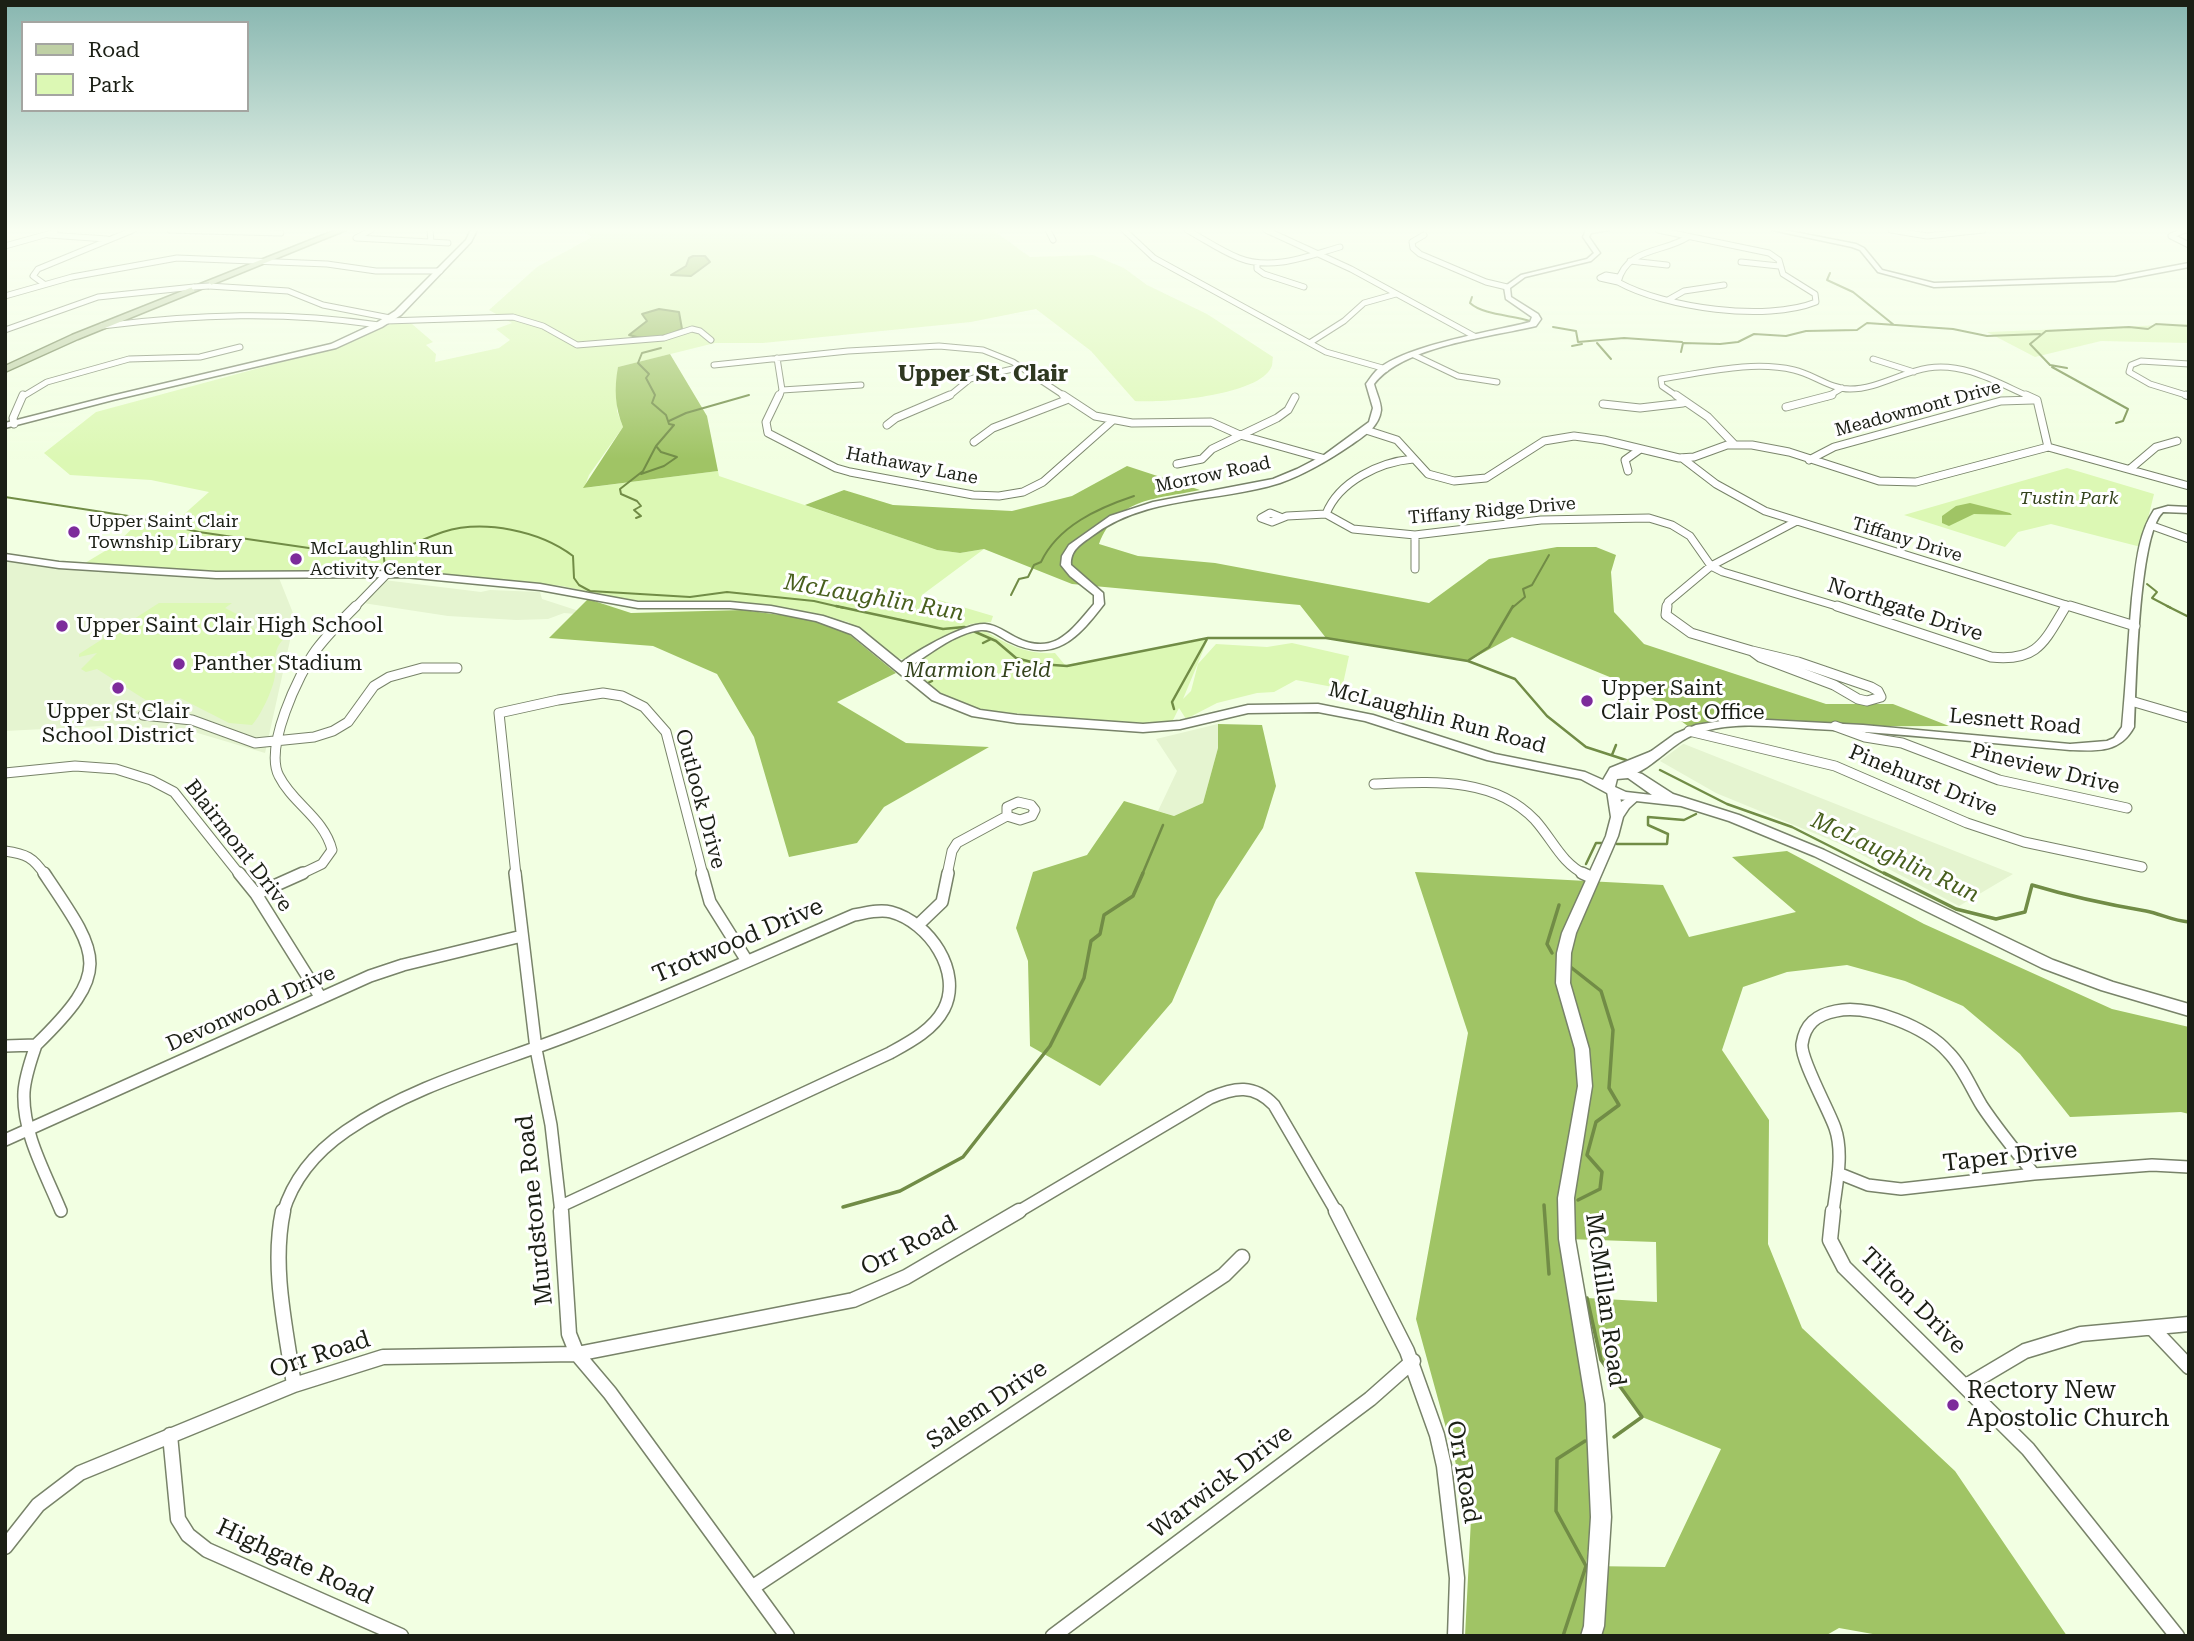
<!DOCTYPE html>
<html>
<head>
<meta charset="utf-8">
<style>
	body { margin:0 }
	#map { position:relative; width:2194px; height:1641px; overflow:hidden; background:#f2ffe2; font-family:"Roboto Serif",serif }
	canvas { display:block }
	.frame { position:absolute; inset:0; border:7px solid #1b1f15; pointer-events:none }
	.legend { position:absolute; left:21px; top:21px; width:228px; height:91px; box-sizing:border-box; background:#fff; border:2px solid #a4a5a1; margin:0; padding:9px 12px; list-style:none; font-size:21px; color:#1b1f15 }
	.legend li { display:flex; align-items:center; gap:14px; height:35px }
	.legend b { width:35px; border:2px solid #a4a5a1 }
</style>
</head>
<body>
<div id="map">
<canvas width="2194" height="1641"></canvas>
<div class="frame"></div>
<ul class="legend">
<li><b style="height:9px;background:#bfd0a5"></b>Road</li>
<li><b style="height:19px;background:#dcf8b4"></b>Park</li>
</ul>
</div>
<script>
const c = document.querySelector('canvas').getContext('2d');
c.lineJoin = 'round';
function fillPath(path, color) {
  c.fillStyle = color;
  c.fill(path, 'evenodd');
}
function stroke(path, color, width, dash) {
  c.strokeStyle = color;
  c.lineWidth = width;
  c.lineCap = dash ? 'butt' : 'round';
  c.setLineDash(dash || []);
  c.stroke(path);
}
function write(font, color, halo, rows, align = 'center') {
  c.font = font + ' "Roboto Serif",serif';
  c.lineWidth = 6;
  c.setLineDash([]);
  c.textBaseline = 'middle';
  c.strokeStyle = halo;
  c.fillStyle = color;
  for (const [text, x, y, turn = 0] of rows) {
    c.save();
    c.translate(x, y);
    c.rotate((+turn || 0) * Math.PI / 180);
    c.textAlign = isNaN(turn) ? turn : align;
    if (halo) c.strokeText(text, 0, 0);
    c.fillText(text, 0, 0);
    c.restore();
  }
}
fillPath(new Path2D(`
	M5 560 171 575 279 578 295 618 265 753 191 731 122 725 5 731Z
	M384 580 481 592 490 590 540 592 542 599 579 611 576 614 564 613 548 619 516 620 448 616 363 603Z
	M1218 724V748L1203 803 1174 816 1158 811 1177 771 1156 739Z
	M1683 744H1684L2013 874 1959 906 1845 846 1716 793 1660 761Z`), '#e5f4d0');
fillPath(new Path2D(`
	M581 230H993L1030 257 1093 255 1124 268 1147 285 1207 314 1273 357C1272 361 1273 365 1271 368 1256 396 1164 403 1135 401L1091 351 1036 309 971 322 763 343H715L618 367 617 411 623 427 589 475 584 488 718 471 719 476 937 550 960 553 984 549 922 595 993 616 991 622 970 624 906 660 893 657 868 635 848 622 800 611 735 602 667 603 619 599 562 586 371 569 239 574 85 563 115 545 137 524 172 525 209 492 151 480 70 475 44 453 96 412 330 349 391 324H412L433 342 426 345 436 354 435 362 499 348 510 340 496 329 512 323 489 310 537 267 592 237Z
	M2189 324V343L2101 341 2035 357 1987 332Z
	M2067 468 2154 494 2141 547 2051 524 2018 532 2005 547 1904 515Z
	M159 603H232L225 608 245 618 240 622 265 634 270 632 284 639C273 648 275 663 275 675 274 688 260 717 252 725L229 723 180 698 152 704 97 669 86 672 81 669 97 653 79 657V654Z
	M985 631C1009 645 1027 655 1055 653L1065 665 1208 639 1183 699 1191 691 1198 664 1216 644 1267 647 1292 643 1349 656 1343 684 1338 688 1296 680 1274 692 1257 693 1217 703 1186 719 1179 708 1172 722 1147 724 974 710 942 697 912 673 911 665 962 635Z`), '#dcf8b4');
fillPath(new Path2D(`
	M670 354 707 416 718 471 583 488 623 427C615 407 614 389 618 367Z
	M1127 466 1200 490C1158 499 1117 497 1099 544L1138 556 1215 563 1429 603 1489 559 1557 547H1596L1616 555 1611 572 1614 612 1644 644 1826 704H1893L1949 726 1689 727 1639 689 1512 637 1468 661 1326 638 1300 605 1072 584 984 549 960 553 937 550 805 505 844 490 893 505 1012 511 1072 496Z
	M1970 503 2010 513 2012 515 1974 514 1949 526 1942 523V516L1956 506Z
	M588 599 631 613 743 610 803 618 845 631 896 673 837 702 906 743 989 747 884 807 857 843 789 857 754 737 717 674 653 646 549 638Z
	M1218 724 1262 725 1276 786 1263 828 1216 900 1172 1002 1100 1086 1030 1046 1028 961 1016 928 1033 872 1087 855 1124 801 1174 816 1203 803 1218 748Z
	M1787 851 1924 924 2112 1009 2189 1027V1114L2181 1112 2070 1117 2020 1054 1963 1006 1905 981 1847 965 1787 972 1743 987 1722 1050 1769 1120 1768 1244 1802 1328 1955 1471 2067 1636H1884L1839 1628 1825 1636H1465L1471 1519 1416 1319 1468 1033 1415 872 1663 885 1689 937 1796 912 1732 857ZM1567 1239 1656 1242 1657 1302 1587 1298 1601 1360 1642 1417 1721 1449 1665 1567 1586 1566 1598 1472Z`), '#a0c465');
const water = new Path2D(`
	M693 256H705L710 262 691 276 671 275 686 266 689 258Z
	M659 309 679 312 682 329C665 337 646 341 629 335L647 321 642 314Z`);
fillPath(water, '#96ba5b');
stroke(water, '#718c46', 2);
stroke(new Path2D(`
	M1830 273 1827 280 1853 292 1894 325
	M1472 297 1470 303C1483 315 1512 315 1530 321
	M1553 327 1576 331 1578 342 1624 338 1682 342
	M1597 343 1611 359
	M1572 346 1582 344
	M1681 352 1683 343 1720 344 1738 342 1754 334 1786 336 1806 331 1857 330 1867 323 1953 329 1987 336 2040 334
	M2052 367 2128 409 2123 421 2116 423
	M2067 368 2050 365 2030 344 2046 331 2129 327 2148 329 2156 324 2189 326
	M669 421 686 413 749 395
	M641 474 664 466 677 457 661 452 656 446 674 425 669 424 666 415 652 403 655 395 646 378 649 374 638 363 642 353 661 348
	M5 497 135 517 199 532 357 555
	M636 518 641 516 634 510 641 506 637 501 621 494 620 489 643 471 656 446
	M361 556C393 558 415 541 443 532 484 519 540 531 573 556L574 578 579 585 590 591 690 597 727 592 814 601 844 608
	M384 558 385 568
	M2147 584 2157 592 2152 598 2171 608
	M1011 595 1019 579 1028 577 1034 565 1041 562C1058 526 1098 508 1134 496
	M1512 608 1525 597 1523 589 1532 585 1549 555`), '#718c46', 2);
stroke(new Path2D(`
	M836 606 943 629 964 627 996 641 1016 658 1039 664 1067 666 1208 638H1326L1468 661 1515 679 1547 716 1586 747 1626 760
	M2167 606 2189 617
	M983 643 991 639
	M1469 660 1489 647 1513 606
	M924 685 932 681
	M1174 709 1172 702 1207 639
	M1612 755 1616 745
	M1660 770 1727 804 1792 827 1887 875
	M1617 844H1667L1668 834 1648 825V817L1684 820 1696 814
	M1586 864 1596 843H1602
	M1142 875 1163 825`), '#718c46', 2.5);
stroke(new Path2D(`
	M1884 873 1956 909 1996 919 2025 912 2032 885C2072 897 2105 904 2146 911 2161 914 2173 921 2189 922
	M1552 953 1547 944 1559 905
	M1568 965 1601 991 1613 1030 1609 1088 1619 1105 1596 1122 1587 1155 1602 1172 1600 1189 1578 1200
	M1544 1205 1549 1274
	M843 1207 900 1191 963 1157 1050 1046 1084 978 1091 941 1100 934 1104 915 1133 896 1143 873
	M1587 1298 1601 1360 1642 1417 1614 1437
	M1563 1636 1586 1566 1556 1511 1557 1459 1585 1441`), '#718c46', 3.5);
const minorFar4 = new Path2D(`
	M170 230 281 233
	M371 230 356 238 448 243
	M430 230 431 242
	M1048 230 1053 240
	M1124 230 1154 258 1326 352 1386 369
	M1187 230C1204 239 1221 251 1239 258 1272 271 1308 256 1340 247
	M1266 230 1351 269 1474 336
	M1658 230 1769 253 1779 260 1783 274 1815 294 1816 302C1766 322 1665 308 1618 282 1627 247 1664 253 1688 237
	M1891 230 1927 236 1983 230
	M2185 230 2171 236 2189 245
	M49 235 107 239
	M1424 235 1412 242 1413 248 1420 254 1486 282 1507 287
	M5 246 55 232
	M1630 261 1667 265
	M1741 262 1779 266
	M1257 263V269L1264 274 1304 287
	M1618 277 1606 275 1600 278 1618 282
	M44 284 33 276 38 269 133 230
	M209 286 288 291 323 305 390 318
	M5 296 72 277 177 258 327 264 376 271H440
	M1668 300 1684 291 1724 285
	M386 321 513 317 543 326 577 345 664 338 692 329 700 331 711 340
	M102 326C196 314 285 311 379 325
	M5 330 98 297 194 287
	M1311 342 1344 321 1364 303 1396 294
	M1414 355 1458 376 1497 382
	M777 358 782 390 779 397
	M1873 359 1914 372
	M2189 364 2141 361 2131 365 2129 372 2150 384 2189 396
	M714 365 848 351 939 346 983 350 1013 362 1066 397
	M782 390 861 385
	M22 397 47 382 129 359 200 357 240 347
	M948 397 970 379 1021 367
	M1678 397 1662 386 1661 379C1704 373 1751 360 1794 370 1813 374 1830 389 1850 389 1877 389 1902 372 1928 368 1964 362 1998 383 2030 397
	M1827 397 1842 388`);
const minorFar3 = new Path2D(`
	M779 395 766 422 768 433 836 468 850 472 973 495 999 496 1023 492 1043 482 1112 421
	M1063 395 1095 416 1132 423 1211 422 1240 435 1322 458
	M1676 395 1708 417 1734 444
	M2026 395 2037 400 2048 447
	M2186 395 2189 396
	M1603 404 1640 408 1683 403
	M1786 407 1832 395
	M14 424 13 418 23 395
	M887 425 896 418 950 395
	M1366 430 1397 440 1428 474 1454 481 1486 478 1544 441 1574 436 1604 440 1679 458 1694 457 1727 445H1752L1789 452 1879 481 1916 482 2048 447 2189 486
	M974 442 993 428 1066 400
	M1682 458 1716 484 1765 511 2076 608
	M1413 459C1380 462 1339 481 1326 514L1353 529 1415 535 1541 520 1649 518 1672 525 1690 536 1711 566 1723 572 1843 608
	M1809 460 1834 447 2001 401 2033 400
	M1177 464 1202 459 1212 449 1277 418 1288 410 1295 397
	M2130 469 2156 447 2177 441
	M1628 471 1625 460 1639 450
	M1280 517 1270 513 1261 518 1272 522 1287 516 1326 514
	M2150 525 2189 539
	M1415 535V569
	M354 608 388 573
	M1667 608 1668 602 1711 566 1795 522`);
const minorFar2 = new Path2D(`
	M1667 606 1666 615 1691 633 1752 651
	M1837 606 1991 657C2038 662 2044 642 2066 606
	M2070 606 2135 626
	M1752 651 1798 662 1871 687 1878 691 1881 697 1867 701 1858 699 1834 685 1760 657Z
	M2131 701 2189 718
	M143 715 192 720 255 743 314 737 333 731 348 722 374 686 389 677 422 668H457
	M1835 726 1865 737 1902 743 1999 780 2127 808
	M1689 731 1835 766 1967 823 2024 842 2142 867
	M5 773 75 766 116 769 151 780 174 792 240 875
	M1374 784C1430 782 1493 776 1535 820 1553 840 1561 863 1586 875
	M1018 802 1031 805 1035 810 1032 816 1020 820 1007 816V807Z
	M5 851C26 854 33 857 45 875
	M299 875 322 864 332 850C324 818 293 804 279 776 264 748 298 675 316 650 328 634 342 620 356 606
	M516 875 499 713 558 700 603 693 622 696 644 707 666 732 703 875
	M947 875 952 851 957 843 1007 816`);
const minorFar1 = new Path2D(`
	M239 873 256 894 321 998
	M515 873 536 1049 551 1125 561 1213
	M702 873 710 902 747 961
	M1582 873 1593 878
	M256 894 303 873
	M918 925 942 902 948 873
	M36 1045C31 1060 25 1076 24 1092 22 1133 46 1174 61 1211
	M5 1046 36 1045C113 970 100 956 44 873
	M5 1140 370 976 403 965 522 936
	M1838 1173 1868 1185 1901 1189 2034 1174 2152 1165 2189 1167
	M283 1213C293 1179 317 1151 346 1131 414 1084 499 1063 575 1033 669 997 761 955 854 915 866 913 879 909 891 912 929 922 963 972 944 1009 933 1030 910 1042 890 1053L561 1206
	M1016 1213 1210 1098C1235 1087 1254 1084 1274 1105L1337 1213
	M1833 1213C1836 1186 1844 1154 1835 1128 1829 1110 1800 1059 1802 1044 1805 1024 1816 1015 1836 1011 1869 1004 1926 1027 1948 1052 1963 1067 1971 1088 1982 1106 1998 1130 2016 1152 2034 1174`);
const minor = new Path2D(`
	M283 1211C271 1268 286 1329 294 1385
	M561 1211 569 1334 577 1354 610 1393 787 1636
	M1336 1211 1407 1351 1437 1435 1444 1466 1457 1578 1455 1636
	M1833 1211 1830 1240 1844 1267 2028 1449 2177 1636
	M2152 1328 2189 1367
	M1966 1386 2025 1351 2081 1334 2189 1324
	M170 1435 178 1519 188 1535 207 1550 401 1636
	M5 1547 38 1505 80 1473 294 1385 383 1357 577 1354 853 1300 906 1277 1019 1211
	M753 1587 1224 1275 1242 1257
	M1053 1636 1370 1399 1413 1361`);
const tertiary = new Path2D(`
	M471 230H477L471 242 401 315 382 327 336 348 113 400 5 428V423L111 396 331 344 376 323 395 311 466 240Z
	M1586 230H1609L1591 233 1589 237 1600 253 1591 261 1525 277 1510 288 1511 297 1538 314 1541 319 1536 326C1490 337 1403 346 1374 384 1376 392 1381 402 1381 410 1379 427 1364 436 1351 445 1329 460 1305 474 1280 483 1217 503 1146 495 1092 536 1081 544 1070 550 1071 565L1103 593 1104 604C1078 638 1055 664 1010 642 1001 638 992 629 981 630 953 633 927 657 904 670H896L895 668C910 654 964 623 985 624 997 625 1005 632 1015 637 1054 657 1071 631 1094 604V595L1070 576 1061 565 1062 556 1069 545 1110 516 1153 502 1273 479 1297 469 1324 455 1369 422 1373 408 1366 384C1369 380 1372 375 1376 371 1404 345 1492 332 1530 322L1532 317 1506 299 1504 287 1521 275 1587 259 1594 253 1583 237Z
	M1772 230H1784L1856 244 1864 248 1882 270 1934 283 2115 277 2189 263V267L2115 281 1934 287 1878 272 1860 250 1852 247Z
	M2180 230H2189V233L2181 231Z
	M2168 506 2189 507V513L2163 512C2138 534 2136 688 2134 727 2120 753 2097 751 2070 750 1985 743 1900 733 1815 729 1779 727 1739 721 1704 731 1673 739 1656 768 1627 777L1621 773 1675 734 1696 725 1727 720H1768L1863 725 2070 744 2107 741 2114 738 2122 727C2126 684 2128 641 2132 598 2136 568 2137 536 2154 510Z
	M1613 787 1619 791 1621 802 1634 794 1640 798 1629 808 1623 817 1618 836 1576 933 1571 953 1570 983 1589 1049 1592 1086 1574 1198 1575 1239 1604 1404 1611 1517 1604 1626 1601 1636H1581L1584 1626 1591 1517 1586 1404 1559 1239 1558 1198 1578 1086 1575 1049 1556 983 1557 953 1562 933 1606 836 1611 817 1607 791Z`);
const secondary = new Path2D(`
	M5 554 59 562 216 572 405 571 540 584 638 602H730L771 606 823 616 859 628 940 694 980 710 1017 715 1143 724 1180 721 1248 705 1318 704 1373 715 1495 754 1585 772 1603 780 1610 768 1652 751 1657 752 1659 755 1657 758 1629 770 1642 774 1673 794 1739 815 1824 850 2053 960 2113 982 2189 1004V1016L2101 990 2042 968 1814 856 1729 821 1681 806 1618 799 1581 779 1487 760 1365 721 1318 712 1248 713 1180 729 1143 732 1017 723 972 716 932 700 851 634 816 621 771 612 730 608H638L540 590 405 577 216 578 59 568 5 560ZM1628 778 1652 795 1626 792 1615 787 1617 779Z`);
const primary = new Path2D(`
	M336 230H346L78 339 5 372V366L72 335Z`);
stroke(minorFar4, '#788369', 7);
stroke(minorFar3, '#788369', 9);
stroke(minorFar2, '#788369', 11);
stroke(minorFar1, '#788369', 14);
stroke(minor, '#788369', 17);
stroke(tertiary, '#788369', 3);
stroke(secondary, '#788369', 3);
stroke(primary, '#6a7d4c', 3);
stroke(minorFar4, '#fff', 5);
stroke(minorFar3, '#fff', 7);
stroke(minorFar2, '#fff', 9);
stroke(minorFar1, '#fff', 11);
stroke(minor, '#fff', 14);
fillPath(tertiary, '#fff');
fillPath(secondary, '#fff');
fillPath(primary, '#bfd0a5');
const minorBridge = new Path2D(`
	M194 287 209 286`);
stroke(minorBridge, '#788369', 7, []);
stroke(minorBridge, '#fff', 5);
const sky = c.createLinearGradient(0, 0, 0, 459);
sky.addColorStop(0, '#87b6b0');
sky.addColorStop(0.5, '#f9fff2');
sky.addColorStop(1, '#f9fff200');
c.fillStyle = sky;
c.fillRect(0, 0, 2194, 459);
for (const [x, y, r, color] of [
	[74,532,7,"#7d2b9b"],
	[296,559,7,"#7d2b9b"],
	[62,626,7,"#7d2b9b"],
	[179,664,7,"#7d2b9b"],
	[118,688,7,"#7d2b9b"],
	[1587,701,7,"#7d2b9b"],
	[1953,1405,7,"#7d2b9b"]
]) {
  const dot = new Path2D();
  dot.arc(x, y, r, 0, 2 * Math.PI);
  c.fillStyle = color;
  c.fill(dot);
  stroke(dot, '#fff', 2.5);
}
write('18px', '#1b1f15', '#fff', [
	["Meadowmont Drive",1918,409,-15],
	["Hathaway Lane",912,466,11],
	["Morrow Road",1213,475,-12],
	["Tiffany Ridge Drive",1492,511,-5],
	["Tiffany Drive",1907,540,17]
]);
write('italic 18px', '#34431c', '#fff', [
	["Tustin Park",2069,499]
]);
write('18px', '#1b1f15', '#fff', [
	["Upper Saint Clair",88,522],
	["Township Library",88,543],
	["McLaughlin Run",310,549],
	["Activity Center",310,570]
], 'left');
write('21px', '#1b1f15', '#fff', [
	["Northgate Drive",1905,610,18],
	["McLaughlin Run Road",1437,718,15],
	["Lesnett Road",2015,722,5],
	["Pineview Drive",2045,769,14],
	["Pinehurst Drive",1923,781,22],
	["Outlook Drive",700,799,75],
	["Blairmont Drive",238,846,52],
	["Devonwood Drive",251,1009,-24]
]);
write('21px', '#1b1f15', '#fff', [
	["Upper Saint Clair High School",76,626],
	["Panther Stadium",193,664],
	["Upper Saint",1601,689],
	["Clair Post Office",1601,713],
	["Upper St Clair",118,712,"center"],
	["School District",118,736,"center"]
], 'left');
write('italic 21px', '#34431c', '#fff', [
	["Marmion Field",978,671]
]);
write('bold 23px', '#2f3821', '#fff', [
	["Upper St. Clair",983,374]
]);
write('italic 23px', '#485f1d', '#fff', [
	["McLaughlin Run",874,598,10],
	["McLaughlin Run",1895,858,25]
]);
write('24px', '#1b1f15', '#fff', [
	["Trotwood Drive",738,941,-23],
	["Taper Drive",2010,1157,-6],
	["Murdstone Road",535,1210,-96],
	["Orr Road",909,1246,-27],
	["McMillan Road",1605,1300,82],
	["Tilton Drive",1913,1301,45],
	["Orr Road",320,1355,-18],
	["Salem Drive",987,1405,-34],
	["Orr Road",1463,1472,80],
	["Warwick Drive",1221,1482,-37],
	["Highgate Road",295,1562,25]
]);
write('24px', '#1b1f15', '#fff', [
	["Rectory New",1967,1391],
	["Apostolic Church",1967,1419]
], 'left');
</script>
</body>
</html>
